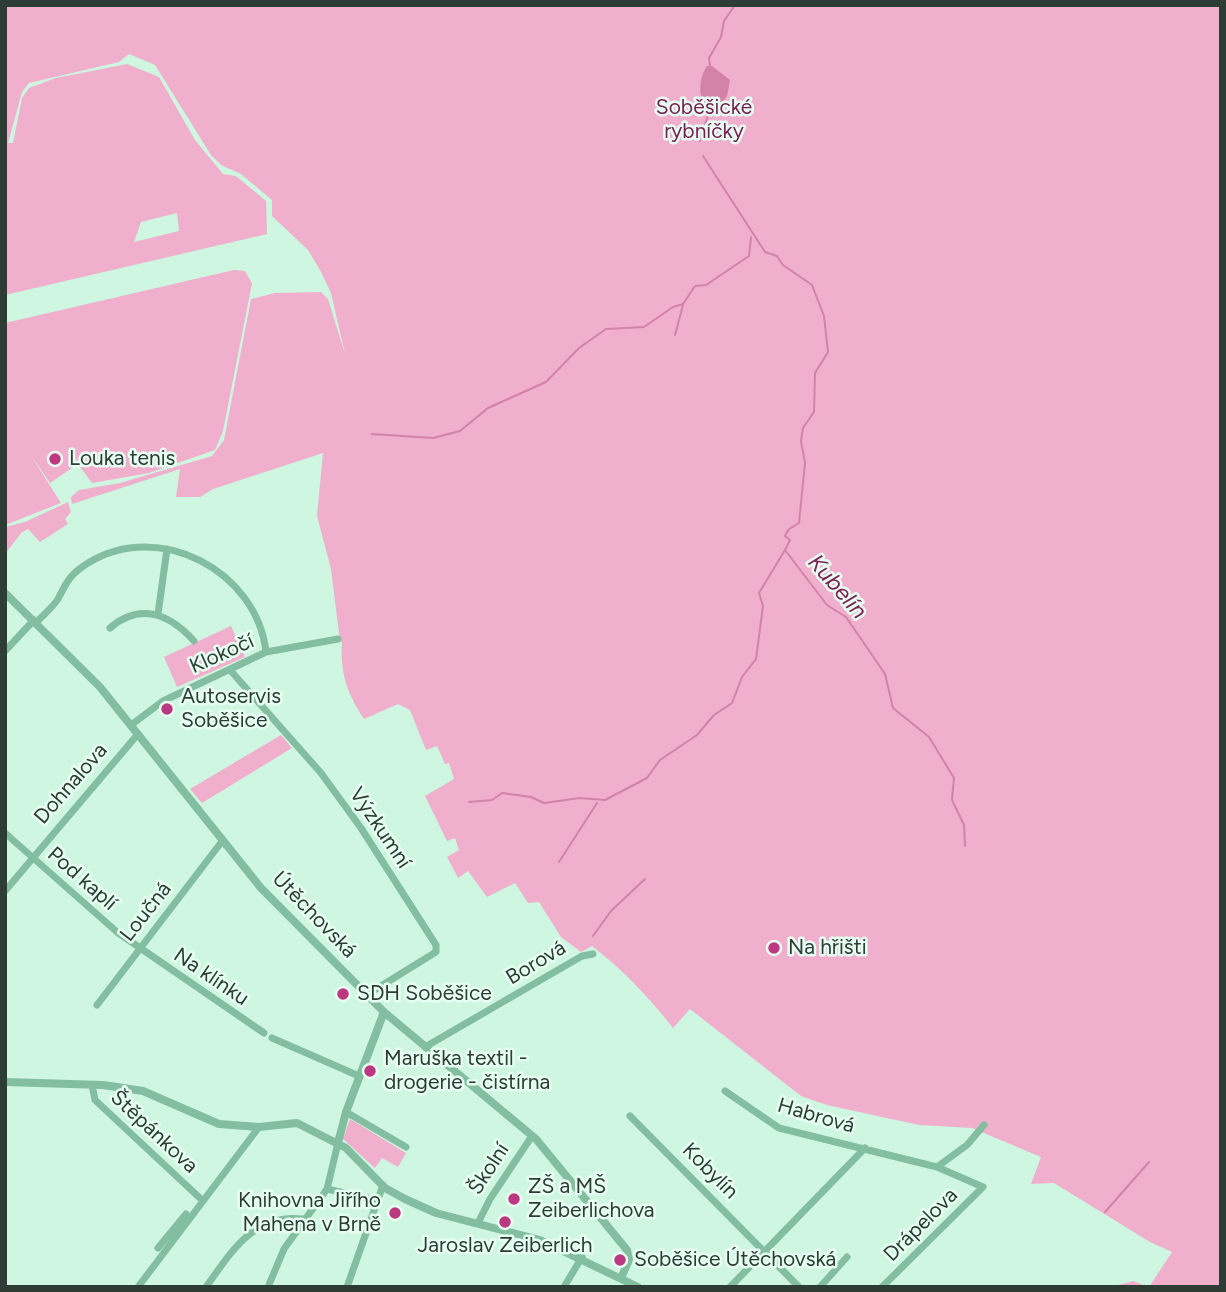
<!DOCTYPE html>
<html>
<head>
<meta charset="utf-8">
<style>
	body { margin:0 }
	#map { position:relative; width:1226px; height:1292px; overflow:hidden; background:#cff6e1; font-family:Figtree,sans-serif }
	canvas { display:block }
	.frame { position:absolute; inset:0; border:7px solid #2d3c34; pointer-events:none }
</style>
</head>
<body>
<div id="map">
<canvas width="1226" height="1292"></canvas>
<div class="frame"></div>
</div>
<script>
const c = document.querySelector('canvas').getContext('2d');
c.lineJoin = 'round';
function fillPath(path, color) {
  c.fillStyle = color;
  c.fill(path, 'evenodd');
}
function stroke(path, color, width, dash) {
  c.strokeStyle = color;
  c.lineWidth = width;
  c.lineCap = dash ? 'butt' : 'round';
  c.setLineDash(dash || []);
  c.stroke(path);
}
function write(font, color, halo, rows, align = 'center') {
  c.font = font + ' Figtree,sans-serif';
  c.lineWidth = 5;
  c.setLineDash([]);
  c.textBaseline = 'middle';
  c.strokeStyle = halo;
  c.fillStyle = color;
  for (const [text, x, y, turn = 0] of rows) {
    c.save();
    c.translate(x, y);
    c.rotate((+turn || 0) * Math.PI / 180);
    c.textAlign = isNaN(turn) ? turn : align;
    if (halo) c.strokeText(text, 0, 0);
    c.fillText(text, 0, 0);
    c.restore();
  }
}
fillPath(new Path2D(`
	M5 5H1221V1287H1111L1133 1281 1149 1287 1172 1252 1150 1242 1054 1183 1031 1184 1041 1157 972 1128 919 1125 827 1105 801 1096 690 1009 673 1028C649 997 623 970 592 946L581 952 561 937 539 902 528 903 515 883 487 897 468 871 458 878 447 857 459 850 455 838 447 841 425 796 454 779 449 763 445 764 437 746 426 750 410 710 398 704 364 719C347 693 340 673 342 642L340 641 331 569 317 516 323 453 213 489 200 497H176L180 469 72 504 71 497 79 490 120 483 212 456 224 440 251 299 275 293 321 292 328 299 345 354 331 293 320 270 308 250 272 216V200L241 174 221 165 211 155 155 65 129 54 119 62 29 83 22 92 8 143H13L22 98 29 88 56 78 127 64 159 77 195 140 223 174 236 176 266 201 267 234 5 295ZM177 213 179 231 134 242 141 222Z
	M234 270 245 271 252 283 223 431 215 450 149 473 92 483 78 464 50 483 30 454 61 503 5 525V323Z
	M68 502 71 512 65 519 68 524 40 542 28 529 22 532 5 554V527L25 522Z
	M231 626 245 657 177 687 164 657Z
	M281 735 292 748 202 803 190 789Z
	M350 1119 406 1153 398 1167 382 1158 375 1168 343 1139Z`), '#f0afcc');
fillPath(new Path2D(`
	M707 66H712L730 80 727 96 715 113C697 106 697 80 707 66Z`), '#d383a8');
stroke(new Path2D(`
	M710 66 709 58 721 37 724 21 735 5
	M700 141 710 109
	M703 156 765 252 777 256 783 265 812 285 824 316 828 352 815 373 814 412 803 428 801 441 805 463 799 523 789 529 785 536 790 540 785 550 827 605 846 617 885 674 893 708 929 737 954 778 952 800 964 825 965 846
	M675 335 683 305
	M372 434 433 438 460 431 488 408 546 382 579 348 606 329 644 327 673 307 683 304 695 286 706 285 749 256 751 237
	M469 802 492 800 502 793 531 797 544 803 580 798 605 800 647 778 660 760 697 735 714 715 732 703 742 677 756 659 763 606 759 593 785 550
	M559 862 597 803
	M593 936 611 911 645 879
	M1105 1212 1149 1162`), '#d383a8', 2);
stroke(new Path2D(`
	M158 614 167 549
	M36 623C43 615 53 607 58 599 67 582 69 575 88 563 159 519 257 571 266 652
	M110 628C140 602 170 614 194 641
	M5 651 34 620
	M230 670 321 773 361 828 436 945V952L368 994
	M131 725 163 701 266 652 338 639
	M5 833 117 932 264 1033
	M5 891 138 734
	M97 1005 223 840
	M272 1038 359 1076
	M425 1047 582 956 593 954
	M92 1085 95 1100 202 1200
	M725 1091 779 1128 937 1167 983 1187 882 1287
	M346 1112 406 1147
	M630 1116 799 1287
	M937 1167 967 1145 984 1125
	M327 1189 376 1200
	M478 1223 490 1199 532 1136
	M158 1248 186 1214
	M138 1287 259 1127
	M206 1287C232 1251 253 1214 303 1219
	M268 1287 284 1249 327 1189 338 1143
	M347 1287 383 1185
	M564 1287 582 1257
	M730 1287 865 1148
	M820 1287 847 1257`), '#82be9f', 7);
stroke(new Path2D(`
	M5 593 100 687 261 888 384 1012 536 1139 627 1250 629 1260 621 1278
	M5 1082 103 1085 143 1091 219 1124 259 1127 297 1123 346 1148 385 1188 405 1199 436 1213 540 1240 638 1287
	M338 1143 346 1112 384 1012`), '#82be9f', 8);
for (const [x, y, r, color] of [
	[55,459,7,"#bc3981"],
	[167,709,7,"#bc3981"],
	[774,948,7,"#bc3981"],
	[343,994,7,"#bc3981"],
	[370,1071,7,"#bc3981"],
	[514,1199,7,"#bc3981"],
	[395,1213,7,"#bc3981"],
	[505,1222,7,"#bc3981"],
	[620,1260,7,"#bc3981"]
]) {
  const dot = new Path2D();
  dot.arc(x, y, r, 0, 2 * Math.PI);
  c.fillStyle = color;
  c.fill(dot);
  stroke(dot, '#e7fff2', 2.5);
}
write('21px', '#7a1c51', '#e7fff2', [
	["Soběšické",704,108],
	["rybníčky",704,132]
]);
write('21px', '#2d3c34', '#e7fff2', [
	["Louka tenis",69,459],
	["Autoservis",181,697],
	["Soběšice",181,721],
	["Na hřišti",788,948],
	["SDH Soběšice",357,994],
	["Maruška textil -",384,1059],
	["drogerie - čistírna",384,1083],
	["ZŠ a MŠ",528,1187],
	["Zeiberlichova",528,1211],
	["Knihovna Jiřího",381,1201,"right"],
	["Mahena v Brně",381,1225,"right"],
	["Jaroslav Zeiberlich",505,1246,"center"],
	["Soběšice Útěchovská",634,1260]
], 'left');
write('21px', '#2d3c34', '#e7fff2', [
	["Klokočí",222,654,-24],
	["Dohnalova",71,784,-49],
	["Výzkumní",380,828,56],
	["Pod kaplí",82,879,41],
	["Loučná",146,912,-52],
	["Útěchovská",314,915,46],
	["Borová",536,963,-31],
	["Na klínku",211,977,34],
	["Habrová",816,1116,16],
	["Štěpánkova",154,1132,43],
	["Školní",489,1169,-57],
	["Kobylín",710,1171,45],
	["Drápelova",921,1225,-45]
]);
write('italic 23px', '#7f2155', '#e7fff2', [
	["Kubelín",837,587,49]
]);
</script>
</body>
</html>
